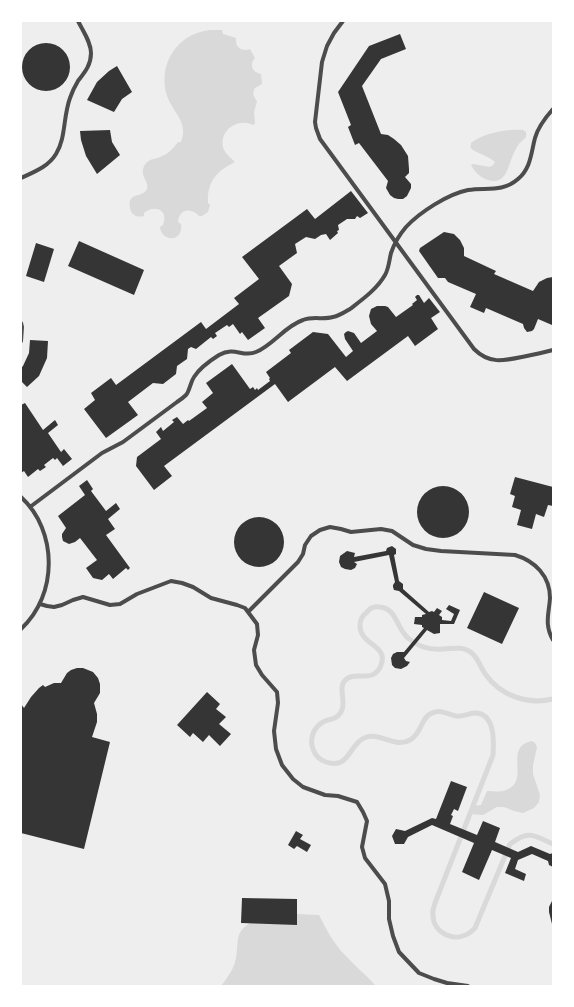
<!DOCTYPE html>
<html>
<head>
<meta charset="utf-8">
<style>
	body { margin:0 }
	#map { position:relative; width:574px; height:1007px; overflow:hidden; background:#fff; font-family:Ubuntu,sans-serif }
	canvas { display:block }
	.frame { position:absolute; inset:0; border:22px solid #fff; pointer-events:none }
</style>
</head>
<body>
<div id="map">
<canvas width="574" height="1007"></canvas>
<div class="frame"></div>
</div>
<script>
const c = document.querySelector('canvas').getContext('2d');
c.lineJoin = 'round';
function fillPath(path, color) {
  c.fillStyle = color;
  c.fill(path, 'evenodd');
}
function stroke(path, color, width, dash) {
  c.strokeStyle = color;
  c.lineWidth = width;
  c.lineCap = dash ? 'butt' : 'round';
  c.setLineDash(dash || []);
  c.stroke(path);
}
fillPath(new Path2D(`
	M21 21H553V986H21Z`), '#eee');
fillPath(new Path2D(`
	M210 30H222L223 34 236 38C235 47 241 52 250 49L255 58C249 65 252 72 261 74L262 84 255 88C252 93 253 96 257 101L254 112 255 124 253 125C237 117 217 132 224 150 227 155 231 158 235 162 217 171 207 181 208 203L210 205 208 212 202 216H199C191 207 179 209 178 222L181 224C184 242 162 243 160 227L163 225C169 210 155 204 144 213V216C140 217 136 217 133 214 131 212 130 210 130 207 127 192 143 198 147 189 150 181 137 175 146 163 150 159 155 159 160 157 168 154 173 149 178 142H181C189 122 173 113 167 96 157 64 178 33 210 30Z
	M523 130 526 132V137C523 140 518 144 516 149 507 163 509 188 485 179 479 176 474 171 471 165L473 164 490 167 493 165 495 162C489 156 473 152 471 148 470 147 471 145 471 143 484 133 506 129 523 130Z
	M532 741 535 743 537 747 533 765V774L540 795 539 802 534 808 523 813 514 811 504 807H497L483 815 470 814 473 806 481 805 487 791C492 791 498 792 503 791 534 783 501 747 532 741Z
	M297 914 319 915C326 929 334 944 345 955 355 966 366 975 376 986H221C228 977 234 969 236 958 239 942 234 933 250 923Z`), '#d9d9d9');
stroke(new Path2D(`
	M553 699C528 705 501 696 486 675 480 667 478 656 469 651 460 646 453 649 443 649 431 650 418 647 408 638 397 629 396 607 379 607 374 606 369 609 366 613 362 616 360 621 360 626 360 645 389 645 381 665 380 669 377 672 374 674 366 679 357 673 348 678 335 686 348 701 341 712 337 719 331 719 325 721 314 726 309 738 313 749 315 755 320 760 326 762 349 770 349 745 364 738 380 731 394 749 410 740 422 733 420 720 430 714 440 708 446 714 456 716 462 717 468 714 474 713 495 712 494 741 493 755L435 903C434 907 432 911 433 915 433 933 454 943 469 933 470 933 475 928 475 928L510 844C529 830 533 835 553 844`), '#d9d9d9', 5);
fillPath(new Path2D(`
	M400 34 406 49 381 59 362 86 381 134 388 135 394 139 401 145 408 156 409 169V173L405 177 411 184V188L407 196 403 199H398L394 198 390 195 386 188 388 181 359 143 355 145 348 127 351 125 338 92 369 46Z
	M22 67a24 24 0 1 1 48 0a24 24 0 1 1-48 0Z
	M117 66 132 92 122 99 114 112 87 100 97 82 109 71Z
	M110 130 112 142 120 155 97 174 86 156 81 140 80 131Z
	M351 191 368 213 360 218 357 216 355 219H347L338 225 339 230 337 231 338 233 330 240 326 234 321 235 315 239 306 237 295 244 297 253 279 266 292 284 289 296 258 318 265 328 248 340 242 332 240 334 233 324 229 327 227 325 215 333 217 336 213 339 211 337 196 349 191 347 188 349 187 359 177 366 176 374 163 384 153 383 128 402 138 415 106 438 84 409 95 400 91 393 111 378 116 385 201 322 206 329 239 304 234 298 259 279 242 257 307 209 315 219Z
	M444 232 454 234 460 240 464 248V256L496 271 494 274 533 291 539 282 547 278 553 277 552 325 538 319 534 329 532 331 527 332 524 328 523 324 486 308 484 313 470 307 476 294 448 282 445 278H438L419 251 420 248Z
	M79 241 144 270 134 295 68 266Z
	M36 243 54 249 44 282 26 276Z
	M417 295H419L424 303 429 298 440 312 431 318 438 329 415 346 408 336 347 381 335 367 288 402 275 384 164 466 172 476 154 490 136 466 137 457 161 439 156 432 161 427 163 431 174 422 172 420 177 417 183 424 188 420 189 421 207 408 202 402 213 393 206 383 232 364 250 389 253 387 255 390 257 388 258 390 270 381 269 379 270 378 266 372 291 353 289 350 313 332 328 334 346 357 353 351 345 339 344 334 346 332 348 331 354 333 361 343 377 331 371 324 369 316 371 309 377 306H385L388 307 396 317 413 305 412 304 417 300 415 297Z
	M30 340 48 341 47 358 39 376 27 387 21 381V368L23 366 29 353Z
	M25 403 43 430 55 420 58 425 48 433 61 452 64 449 72 459 63 466 57 458 55 460 53 458 44 465 46 467 40 471 38 469 28 477 24 471 21 473V405Z
	M515 477 553 487V506L548 505 544 517 536 514 532 529 517 525 521 510 512 507 515 496 510 494Z
	M87 480 93 489 91 491 106 511 116 503 120 509 108 519 115 529 106 535 130 568 128 570 126 568 113 579 109 574 102 580 93 578 86 568 97 560 80 538 75 542 69 544 63 541 62 537V534L66 528 58 516 85 495 79 486Z
	M417 512a26 26 0 1 1 52 0a26 26 0 1 1-52 0Z
	M234 542a25 25 0 1 1 50 0a25 25 0 1 1-50 0Z
	M392 546 396 549V554L394 555 399 581 403 584V589L429 612 432 611 434 612 437 608 442 611 439 615 442 617V620L451 621 454 614 446 609 449 605 460 610 454 624H440V633L434 634 427 630 404 658 406 661 410 662 407 666 401 669 395 668 392 665 391 658 393 654 397 652H404L424 628 422 627V625L414 624 415 617H422V615L426 614 399 591 394 590 393 587V585L395 582 389 555 354 562 357 564 355 568 351 570 345 569 341 567 339 562 340 556 347 551 355 553 354 557 386 551 387 548Z
	M484 592 519 608 502 644 467 628Z
	M77 668H83L93 672 98 678 100 684V693L94 703 97 714V722L92 737 110 742 84 849 21 833V704L24 708 31 697 39 688 43 685 45 687 54 683H61L67 673 71 670Z
	M207 692 220 704 216 709 226 717 219 724 231 734 220 746 209 735 203 742 193 733 190 737 177 725Z
	M451 781 467 787 458 811 454 809 451 815 453 816 450 824 477 835 483 821 500 828 495 842 518 852 531 846 550 854 553 853V867L549 865 548 861 532 854 518 860 515 869 526 874 524 881 505 873 511 858 492 850 479 880 462 872 474 843 432 825 408 837 404 844H395L392 836 396 829 405 831 432 818 436 819Z
	M296 831 303 835 300 839 311 845 307 852 297 846 294 849 288 845Z
	M242 898 297 899V925L241 923Z
	M553 899V924H552L549 912V907Z`), '#353535');
stroke(new Path2D(`
	M343 21 334 33 327 46 322 62 315 122 316 128 320 139 474 349C489 364 503 361 522 357 532 355 542 353 553 350
	M21 178C34 172 48 167 56 154 66 138 63 117 70 98 72 92 75 86 78 81 85 72 91 65 91 53 91 42 83 31 78 21
	M21 323 22 327 21 341
	M21 497C58 531 58 595 21 629
	M30 507 102 453 123 442 177 402C180 400 184 397 186 395 190 390 190 383 194 377 199 369 211 360 219 355 235 346 243 358 256 352 273 345 285 326 303 320 313 316 323 320 333 317 339 316 345 312 350 309 363 299 377 289 385 275 389 268 389 261 391 253 394 244 400 234 406 227 420 212 448 194 468 190 486 187 502 193 518 179 531 168 531 153 535 138 538 127 545 118 553 109
	M40 604 47 606 54 607 62 605 73 600 83 597 110 605 120 604 137 594 171 581 182 583 193 587 211 598 237 605 245 608 257 624 258 635 254 650 256 665 262 675 277 692 278 703 274 731 276 749 282 765 293 779 303 787 325 795 338 796 357 802 363 812 367 821 362 847 365 858 385 884 389 901V919L393 936 399 952 419 973 434 979 447 983 468 986
	M248 612 298 562 303 554 305 545 311 536 320 530 330 527 341 529 351 532 381 529 392 531 413 545 426 549 441 551 515 555C535 561 550 576 550 598 549 614 544 624 553 640`), '#4c4c4c', 4);
</script>
</body>
</html>
